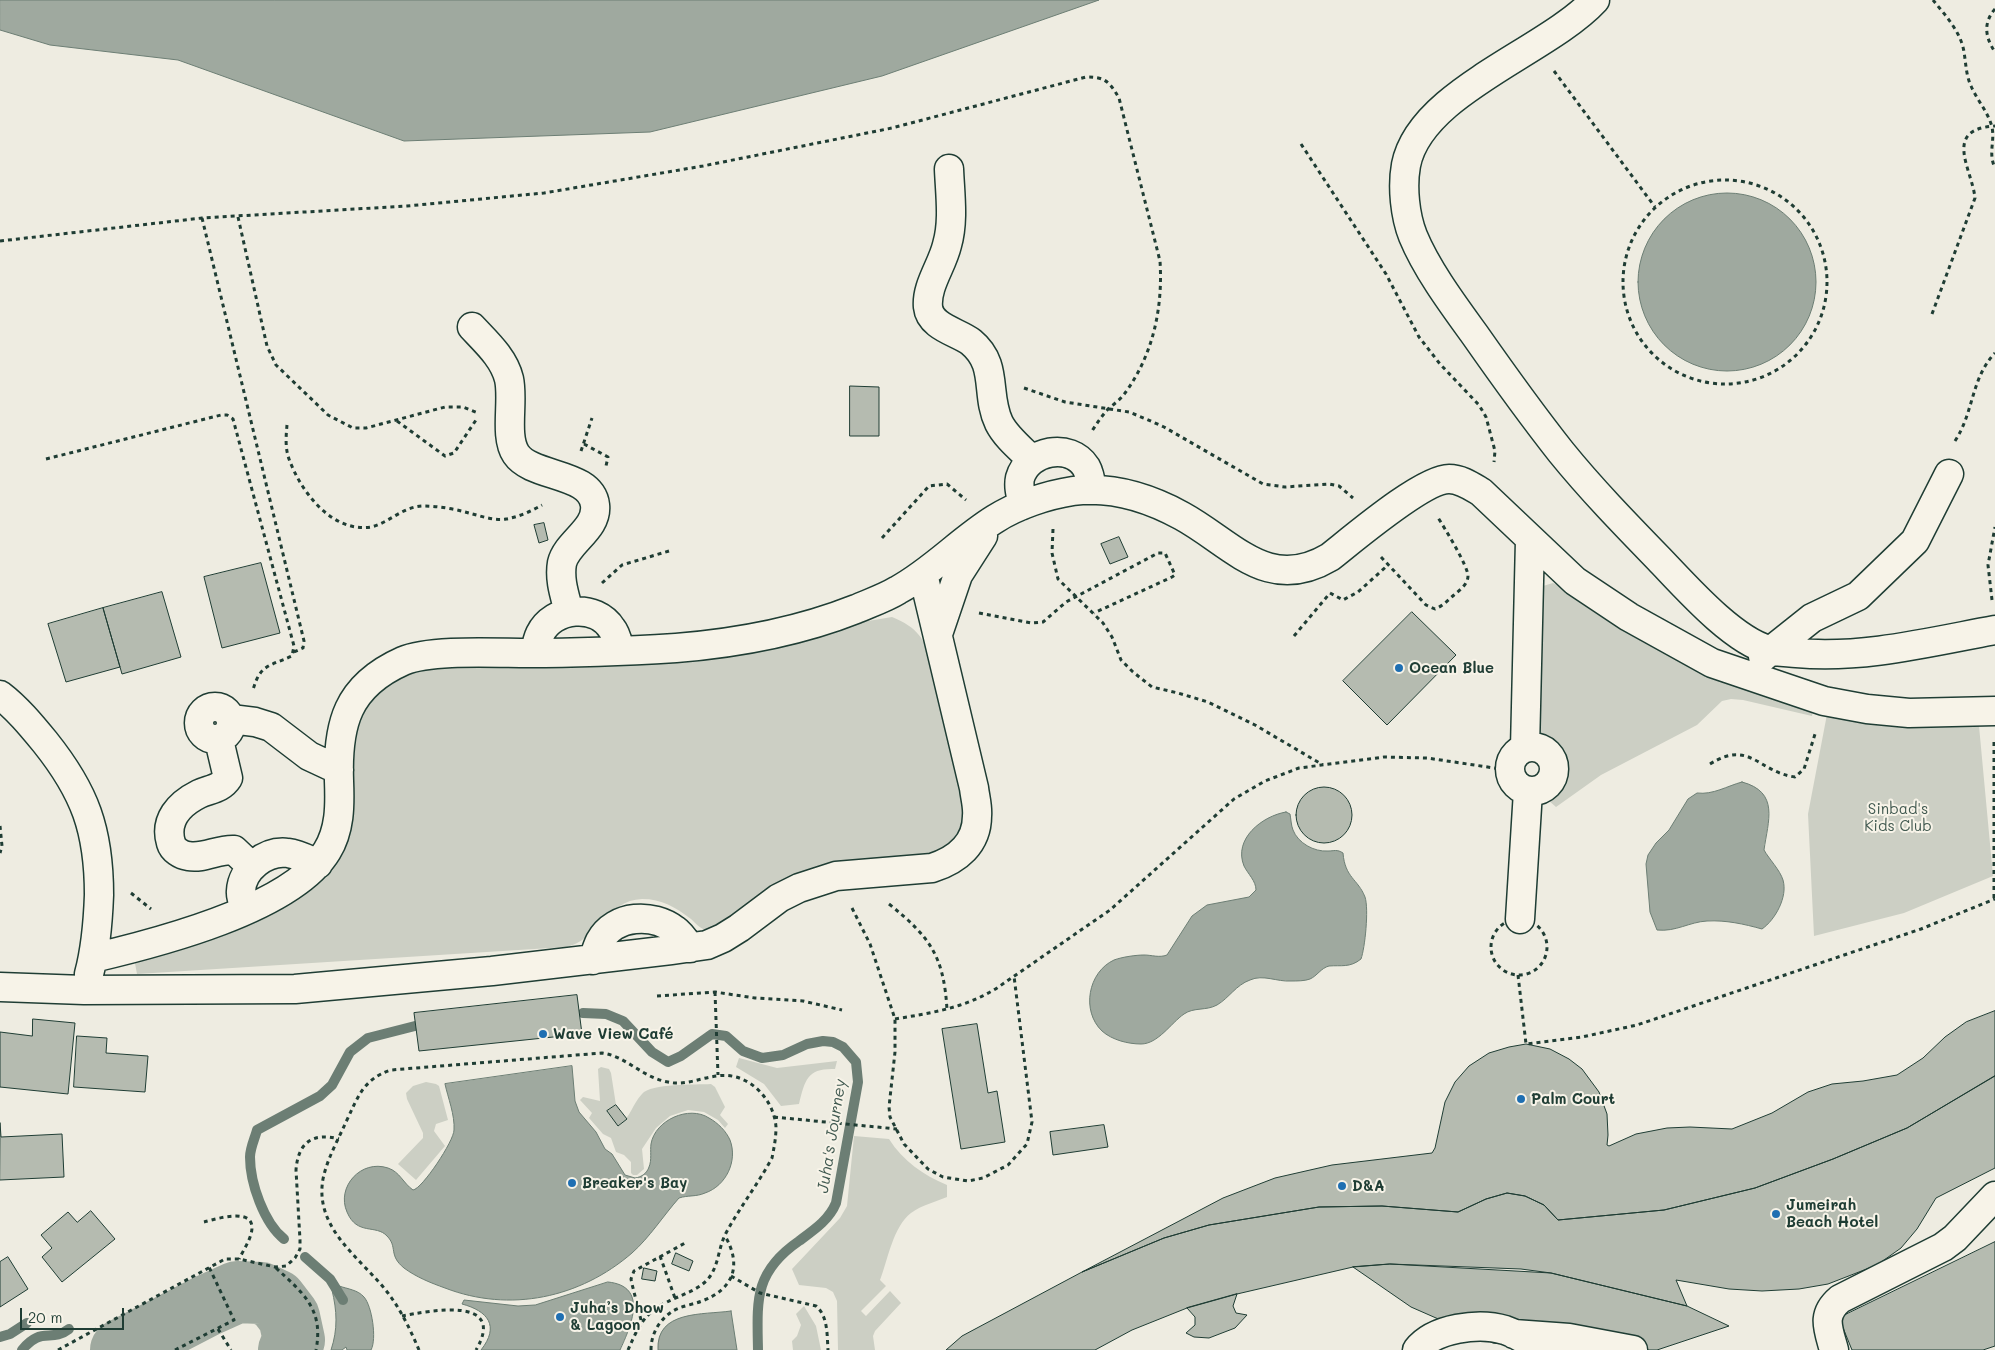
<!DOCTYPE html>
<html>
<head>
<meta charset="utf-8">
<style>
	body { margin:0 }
	#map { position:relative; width:1995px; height:1350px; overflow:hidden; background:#eeece1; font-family:Mali,sans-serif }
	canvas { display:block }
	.scale { position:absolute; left:20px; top:1308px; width:104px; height:22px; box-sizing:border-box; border:2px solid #1f3d34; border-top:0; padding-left:6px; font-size:15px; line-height:18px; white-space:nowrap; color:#1f3d34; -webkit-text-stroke:4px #f7f3e8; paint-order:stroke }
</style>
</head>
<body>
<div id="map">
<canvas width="1995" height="1350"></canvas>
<div class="scale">20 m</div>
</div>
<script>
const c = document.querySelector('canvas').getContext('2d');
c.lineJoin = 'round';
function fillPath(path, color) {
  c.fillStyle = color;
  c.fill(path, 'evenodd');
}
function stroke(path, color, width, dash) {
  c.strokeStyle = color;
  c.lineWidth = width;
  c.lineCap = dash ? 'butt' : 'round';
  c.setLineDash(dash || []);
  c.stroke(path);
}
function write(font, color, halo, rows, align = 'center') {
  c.font = font + ' Mali,sans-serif';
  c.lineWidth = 4;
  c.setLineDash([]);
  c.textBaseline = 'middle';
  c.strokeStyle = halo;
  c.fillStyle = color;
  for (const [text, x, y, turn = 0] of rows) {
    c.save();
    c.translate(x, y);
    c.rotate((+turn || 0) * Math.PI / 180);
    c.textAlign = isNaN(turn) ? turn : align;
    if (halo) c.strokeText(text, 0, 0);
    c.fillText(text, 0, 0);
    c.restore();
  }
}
fillPath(new Path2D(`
	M1553 583 1813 707 1812 716 1743 700 1731 699 1722 701 1697 725 1601 775 1556 807 1548 800C1566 764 1571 747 1529 730L1537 593 1543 586Z
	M892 617C918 628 923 637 933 663L971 814 950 849 718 930C715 930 710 931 706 930 701 929 695 923 691 919 675 907 662 899 642 899 607 900 597 941 566 947L137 974 134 958 306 889 351 722 396 670 799 640 868 621Z
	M1828 709 1880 722 1979 726 1993 876 1904 913 1814 936 1808 814Z
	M739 1058 777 1068 837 1061 835 1069C808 1068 805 1079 799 1104L781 1106 764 1084 736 1067Z
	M601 1067 609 1069 611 1073 616 1105 607 1111 619 1126C631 1116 632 1105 642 1094 651 1083 696 1085 711 1084L715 1087 725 1107 720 1115 728 1124 725 1128 718 1120 704 1112 688 1110 670 1116 656 1128 642 1149 644 1169 637 1175H633L631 1173V1162L624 1155 616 1152 611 1138 603 1134 589 1118 592 1113 580 1100 583 1097 600 1101 598 1069Z
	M426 1082 436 1084 439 1086 448 1120 436 1124 434 1131 445 1146 416 1180 398 1164 423 1138V1133L407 1099 406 1093 413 1086Z
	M854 1136 889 1139C903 1161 923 1175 947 1185V1197C935 1202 922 1205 911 1213 893 1227 888 1259 880 1280L886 1286 861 1311 866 1316 890 1291 901 1303 875 1331 873 1336 875 1350H838L837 1301 833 1292 826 1288 799 1285 792 1269 840 1218 847 1206Z
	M804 1306 816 1326 821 1350H793L792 1341 797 1336 801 1325 796 1314Z`), '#cccfc4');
const water = new Path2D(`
	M0 0H1099L882 76 650 132 404 141 178 60 50 45 0 30Z
	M1638 282a89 89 0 1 1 178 0a89 89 0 1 1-178 0Z
	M1742 782C1780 792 1768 821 1764 850 1769 859 1780 870 1783 880 1788 897 1775 920 1762 929 1744 924 1726 920 1707 921 1689 922 1676 932 1657 930L1650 912 1646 864 1648 855 1656 843 1669 830 1688 799 1697 793C1713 795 1727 786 1742 782Z
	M1286 812 1290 814C1291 819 1291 825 1293 830 1298 843 1314 852 1328 851 1334 851 1337 849 1343 853 1345 878 1358 879 1365 897 1369 909 1365 948 1361 959 1350 968 1341 965 1329 966 1321 968 1317 976 1310 979 1305 981 1297 981 1291 981 1277 982 1263 974 1250 980 1236 985 1229 998 1217 1005 1206 1011 1194 1007 1184 1014 1171 1023 1158 1044 1141 1044 1128 1044 1112 1040 1102 1031 1081 1011 1088 972 1114 960 1122 957 1136 955 1144 955 1152 955 1159 958 1167 955L1192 916 1207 905 1249 897 1256 890C1256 881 1248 874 1244 866 1233 839 1262 816 1286 812Z
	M572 1066 575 1101 579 1112 596 1132 605 1149 612 1154 625 1175 635 1178C642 1177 647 1173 649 1167 652 1160 650 1151 651 1144 655 1120 689 1105 709 1118 718 1123 726 1131 730 1140 738 1161 726 1186 705 1193 696 1197 688 1195 679 1198 663 1216 650 1237 632 1253 580 1298 510 1313 445 1288 431 1283 416 1277 404 1268 388 1255 398 1247 387 1236 376 1224 357 1236 347 1212 336 1187 361 1159 388 1168 400 1172 403 1183 413 1190 422 1189 454 1141 454 1130 455 1115 448 1098 445 1084Z
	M608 1282C649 1286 631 1326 620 1350H481C500 1326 488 1311 462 1304L464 1300 518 1306 535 1305Z
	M339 1286C348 1289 358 1290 364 1297 372 1306 377 1339 371 1350H347L346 1347 342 1350H331C338 1329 337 1311 332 1290Z
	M731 1311 737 1350H658C656 1310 703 1315 731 1311Z`);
fillPath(water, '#9fa99f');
stroke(water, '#6c7e74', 1);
stroke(new Path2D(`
	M583 1013 606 1014 623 1021 652 1052 668 1062 681 1056 712 1034 726 1036 743 1051 762 1058 783 1055 807 1044 823 1041 833 1042 843 1047 856 1062 858 1082 836 1203C829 1220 814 1230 799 1241 754 1272 757 1300 758 1350
	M284 1239C264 1223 250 1183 250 1157 250 1148 255 1138 257 1130L320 1096 332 1085 350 1052 368 1038 415 1026
	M305 1257 330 1279 343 1300
	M0 1337 10 1334 27 1323
	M22 1350C41 1326 51 1343 69 1329`), '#6c7e74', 10);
stroke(new Path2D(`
	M121 1350 206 1306 237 1292 261 1293 276 1300 289 1317 294 1340 289 1350`), '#9fa99f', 62);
const building = new Path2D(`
	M850 386 879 387V436H850Z
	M544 523 548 540 539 543 534 525Z
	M1119 537 1128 557 1110 564 1101 544Z
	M261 563 280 633 222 648 204 577Z
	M162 592 181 657 122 674 103 608Z
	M103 608 120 667 66 682 48 624Z
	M1412 612 1456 655 1387 725 1343 681Z
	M1296 815a28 28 0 1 1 56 0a28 28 0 1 1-56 0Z
	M577 995 582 1034 419 1051 414 1013Z
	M1995 1011V1076L1907 1128 1833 1159 1755 1188 1664 1210 1558 1220 1544 1205 1525 1196 1507 1193 1486 1199 1458 1212 1382 1206 1319 1207 1209 1225 1164 1238 1082 1272 1223 1198 1275 1178 1332 1165 1432 1153 1435 1148 1445 1102 1455 1082 1469 1066 1489 1053 1509 1047 1526 1044 1550 1049 1569 1059 1582 1069 1599 1092 1607 1114 1608 1135 1607 1145 1609 1146 1636 1134 1667 1128 1690 1127 1732 1129 1772 1113 1808 1092 1832 1084 1863 1081 1897 1075 1923 1058 1945 1037 1966 1022Z
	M33 1019 75 1023 68 1094 0 1087V1032L32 1036Z
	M977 1024 988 1093 997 1091 1005 1142 961 1149 942 1029Z
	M77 1036 107 1038 106 1053 148 1056 145 1092 74 1087Z
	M1995 1076V1168L1936 1198 1917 1229 1901 1248 1877 1265 1828 1284 1799 1289 1762 1291 1729 1289 1676 1280 1687 1306 1551 1273 1521 1269 1390 1264 1353 1267 1237 1294 1187 1308 1132 1330 1095 1350H946L962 1336 1082 1272 1164 1238 1209 1225 1319 1207 1382 1206 1458 1212 1486 1199 1507 1193 1525 1196 1544 1205 1558 1220 1664 1210 1755 1188 1833 1159 1907 1128Z
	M616 1105 627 1119 618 1126 607 1111Z
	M0 1123 1 1137 62 1134 64 1177 0 1180Z
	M1104 1125 1108 1147 1053 1155 1050 1132Z
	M91 1211 115 1239 62 1282 42 1257 52 1248 41 1235 68 1212 77 1222Z
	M1995 1242V1346L1983 1350H1852L1839 1318Z
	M676 1253 693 1261 689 1271 672 1264Z
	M8 1257 28 1289 0 1307V1262Z
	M1390 1264 1551 1273 1687 1306 1729 1326 1657 1350H1552L1493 1343 1411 1307 1353 1267Z
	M644 1268 657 1271 655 1281 642 1279Z
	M1237 1294 1233 1306 1236 1313 1247 1315 1235 1328 1209 1338 1194 1337 1186 1333 1195 1325V1317L1187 1308Z`);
fillPath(building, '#b5bbb0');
stroke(building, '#1f3d34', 1);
const minor = new Path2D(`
	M1595 0C1547 52 1420 92 1406 165 1402 187 1405 216 1413 236 1427 270 1454 306 1475 335 1503 375 1531 414 1561 452 1591 489 1625 524 1659 559 1685 586 1732 640 1769 650 1778 652 1788 652 1797 653 1863 659 1930 642 1995 630
	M949 169C950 194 954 221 947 245 942 266 926 286 928 307 930 327 958 332 971 342 999 365 985 394 999 423 1006 437 1021 449 1032 460
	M472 327C486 342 504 358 509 379 514 401 504 436 516 454 532 478 591 472 595 505 598 529 567 542 562 563 559 580 565 596 569 612
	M1023 505C1021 496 1018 487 1020 478 1028 450 1070 442 1086 467 1090 474 1091 482 1092 490
	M938 634 958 575 983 536
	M535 653C536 647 537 640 540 634 553 607 596 603 612 629 617 635 618 644 620 651
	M1763 657 1812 618 1858 596 1915 541 1949 474
	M0 695C17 708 31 725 45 742 85 792 99 830 99 895 98 922 96 948 89 974
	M199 723a16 16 0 1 1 32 0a16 16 0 1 1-32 0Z
	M231 719 255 722 271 727 309 756 339 770
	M219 740 228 778C221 789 210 789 199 794 179 804 164 820 171 843 173 850 181 855 188 856 204 859 218 849 234 850L252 867
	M1510 769a22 22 0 1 1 44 0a22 22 0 1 1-44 0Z
	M1525 748 1530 540
	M246 910C244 905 240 897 241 891 242 869 266 850 288 853 298 854 309 860 318 864
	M1520 919 1528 791
	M93 958C157 943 292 909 327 851 340 830 340 806 339 781 337 724 347 686 403 661 430 649 497 653 528 653 577 653 627 651 676 648 739 643 798 632 856 609 870 603 885 598 898 590 933 571 961 540 995 519 1017 505 1047 495 1073 491 1111 486 1149 498 1182 516 1233 544 1268 594 1330 557 1353 539 1423 479 1449 479 1461 479 1471 486 1481 492L1575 581 1629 617 1712 663 1824 701 1867 709 1909 713 1995 711
	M593 960C595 954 597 947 600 941 615 914 653 913 675 930 681 934 686 942 690 948
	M0 987 84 990 295 989 492 971 671 950 707 945 723 938 739 928 779 898 799 888 836 876 932 868C957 860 977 844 977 816 978 807 975 797 974 788L923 574
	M1514 1334 1569 1338 1633 1350
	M1417 1350C1434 1328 1479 1322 1505 1330 1517 1334 1529 1342 1538 1350
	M1834 1350C1828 1328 1821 1315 1840 1299L1943 1247 1955 1238 1995 1196`);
stroke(minor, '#1f3d34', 31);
stroke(new Path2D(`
	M1933 0C1945 15 1961 32 1964 52 1966 64 1966 75 1971 86 1977 100 1988 112 1992 127 1995 142 1988 153 1995 168
	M1995 9C1983 23 1985 37 1995 52
	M1554 71 1655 207
	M1301 144 1386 274 1419 337 1440 364 1479 405 1486 417 1495 451 1494 462
	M1623 282a102 102 0 1 1 204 0a102 102 0 1 1-204 0Z
	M238 217 267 346 276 365 328 415 353 428H366L445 407H463L478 413
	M202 218 304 641 303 648 294 652
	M0 241 202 218 407 206 544 193 703 166 892 128 1086 77C1105 77 1109 81 1119 98L1160 261C1163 308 1153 355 1125 393 1121 399 1114 404 1108 409 1102 416 1097 423 1092 431
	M1932 314 1975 198C1972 169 1942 129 1995 126
	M1024 388 1065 402 1129 412 1146 419 1164 427 1263 484 1285 487 1329 484 1339 486 1353 498
	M397 421 445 456 454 453 476 420
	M287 425C286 436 285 448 289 459 301 492 332 533 371 527 389 523 403 506 424 506 438 506 455 509 469 513 481 516 494 521 506 519 519 517 531 511 542 505
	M1955 441C1974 412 1971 378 1995 353
	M584 444 608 457 606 466
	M581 451 592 418
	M46 459 221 415H227L233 419 294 646 292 656C270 666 260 664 253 690
	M1053 529 1052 553 1058 579 1103 623 1112 637 1121 660 1133 672 1152 687 1178 693 1208 702 1255 725 1323 765
	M882 538 929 486 947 484 966 500
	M1381 557 1426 605 1435 609C1443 606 1448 600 1454 595 1460 590 1468 584 1468 576 1468 566 1444 527 1437 516
	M602 583 622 565 669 551
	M1330 593 1343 600 1358 592 1388 565
	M1992 600 1988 565 1995 527
	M979 613 1031 623 1043 622 1066 602 1158 553H1165L1175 575 1172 577 1094 613
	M1294 636 1330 593
	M1994 742V899
	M1710 764C1750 739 1758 772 1795 777L1804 769 1816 731
	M0 826 2 846 0 853
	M131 893 151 909
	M889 904C930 937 944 956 947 1010
	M852 908 870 944 895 1019V1052L889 1107 890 1117 904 1144 928 1169 943 1177 968 1181 983 1178 1008 1165 1027 1144 1032 1122 1014 976
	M1491 947a28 28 0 1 1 56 0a28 28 0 1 1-56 0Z
	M1518 975 1526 1044 1582 1037 1637 1025 1921 929 1995 899
	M715 992 718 1075
	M657 996 715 992 755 998 803 1001 842 1010
	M895 1019C931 1013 965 1008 997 988L1110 910 1234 799 1265 781 1299 768 1384 757 1427 758 1501 769
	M774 1117 897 1129
	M204 1222C216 1219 259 1205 251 1234 249 1242 243 1251 239 1259
	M660 1256 675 1298
	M276 1268C303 1293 324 1309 316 1350
	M731 1276 760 1293 816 1306C828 1316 827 1335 828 1350
	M402 1316C428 1311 508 1295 476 1350
	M641 1320 632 1284 631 1279 634 1271 687 1242
	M218 1329 231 1350
	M58 1350 225 1259H239L275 1267 286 1266 295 1258 300 1249V1240L296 1170C298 1143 312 1132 339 1139
	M175 1350 234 1320 209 1267
	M419 1350C411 1331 401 1310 388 1293 361 1258 314 1229 323 1179 327 1159 338 1140 346 1122 358 1097 363 1079 391 1070L602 1053C626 1056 643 1078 668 1082 684 1086 700 1078 717 1076 747 1071 774 1098 776 1127 776 1138 774 1148 772 1158 758 1184 740 1207 726 1233 718 1248 719 1266 708 1279 700 1288 689 1292 678 1297 647 1310 641 1320 628 1350
	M651 1350C651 1335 658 1322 670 1313 679 1306 692 1305 702 1301 734 1289 742 1265 725 1236`), '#1f3d34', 3, [4, 4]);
stroke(minor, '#f7f3e8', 28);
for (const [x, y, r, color] of [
	[1399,668,5,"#1f6fb2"],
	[543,1034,5,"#1f6fb2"],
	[1521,1099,5,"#1f6fb2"],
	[572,1183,5,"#1f6fb2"],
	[1342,1186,5,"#1f6fb2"],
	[1776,1214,5,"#1f6fb2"],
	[560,1317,5,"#1f6fb2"]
]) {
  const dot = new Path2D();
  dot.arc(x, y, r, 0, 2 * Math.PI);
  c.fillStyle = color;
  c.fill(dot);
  stroke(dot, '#f7f3e8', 2);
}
write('bold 15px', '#1f3d34', '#f7f3e8', [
	["Ocean Blue",1409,668],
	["Wave View Café",553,1034],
	["Palm Court",1531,1099],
	["Breaker's Bay",582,1183],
	["D&A",1352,1186],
	["Jumeirah",1786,1205],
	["Beach Hotel",1786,1222],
	["Juha’s Dhow",570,1308],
	["& Lagoon",570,1325]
], 'left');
write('15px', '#425a51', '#f7f3e8', [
	["Sinbad's",1898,809],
	["Kids Club",1898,826]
]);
write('italic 16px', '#3f584f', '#f7f3e8', [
	["Juha's Journey",832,1136,-81]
]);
</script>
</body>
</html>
